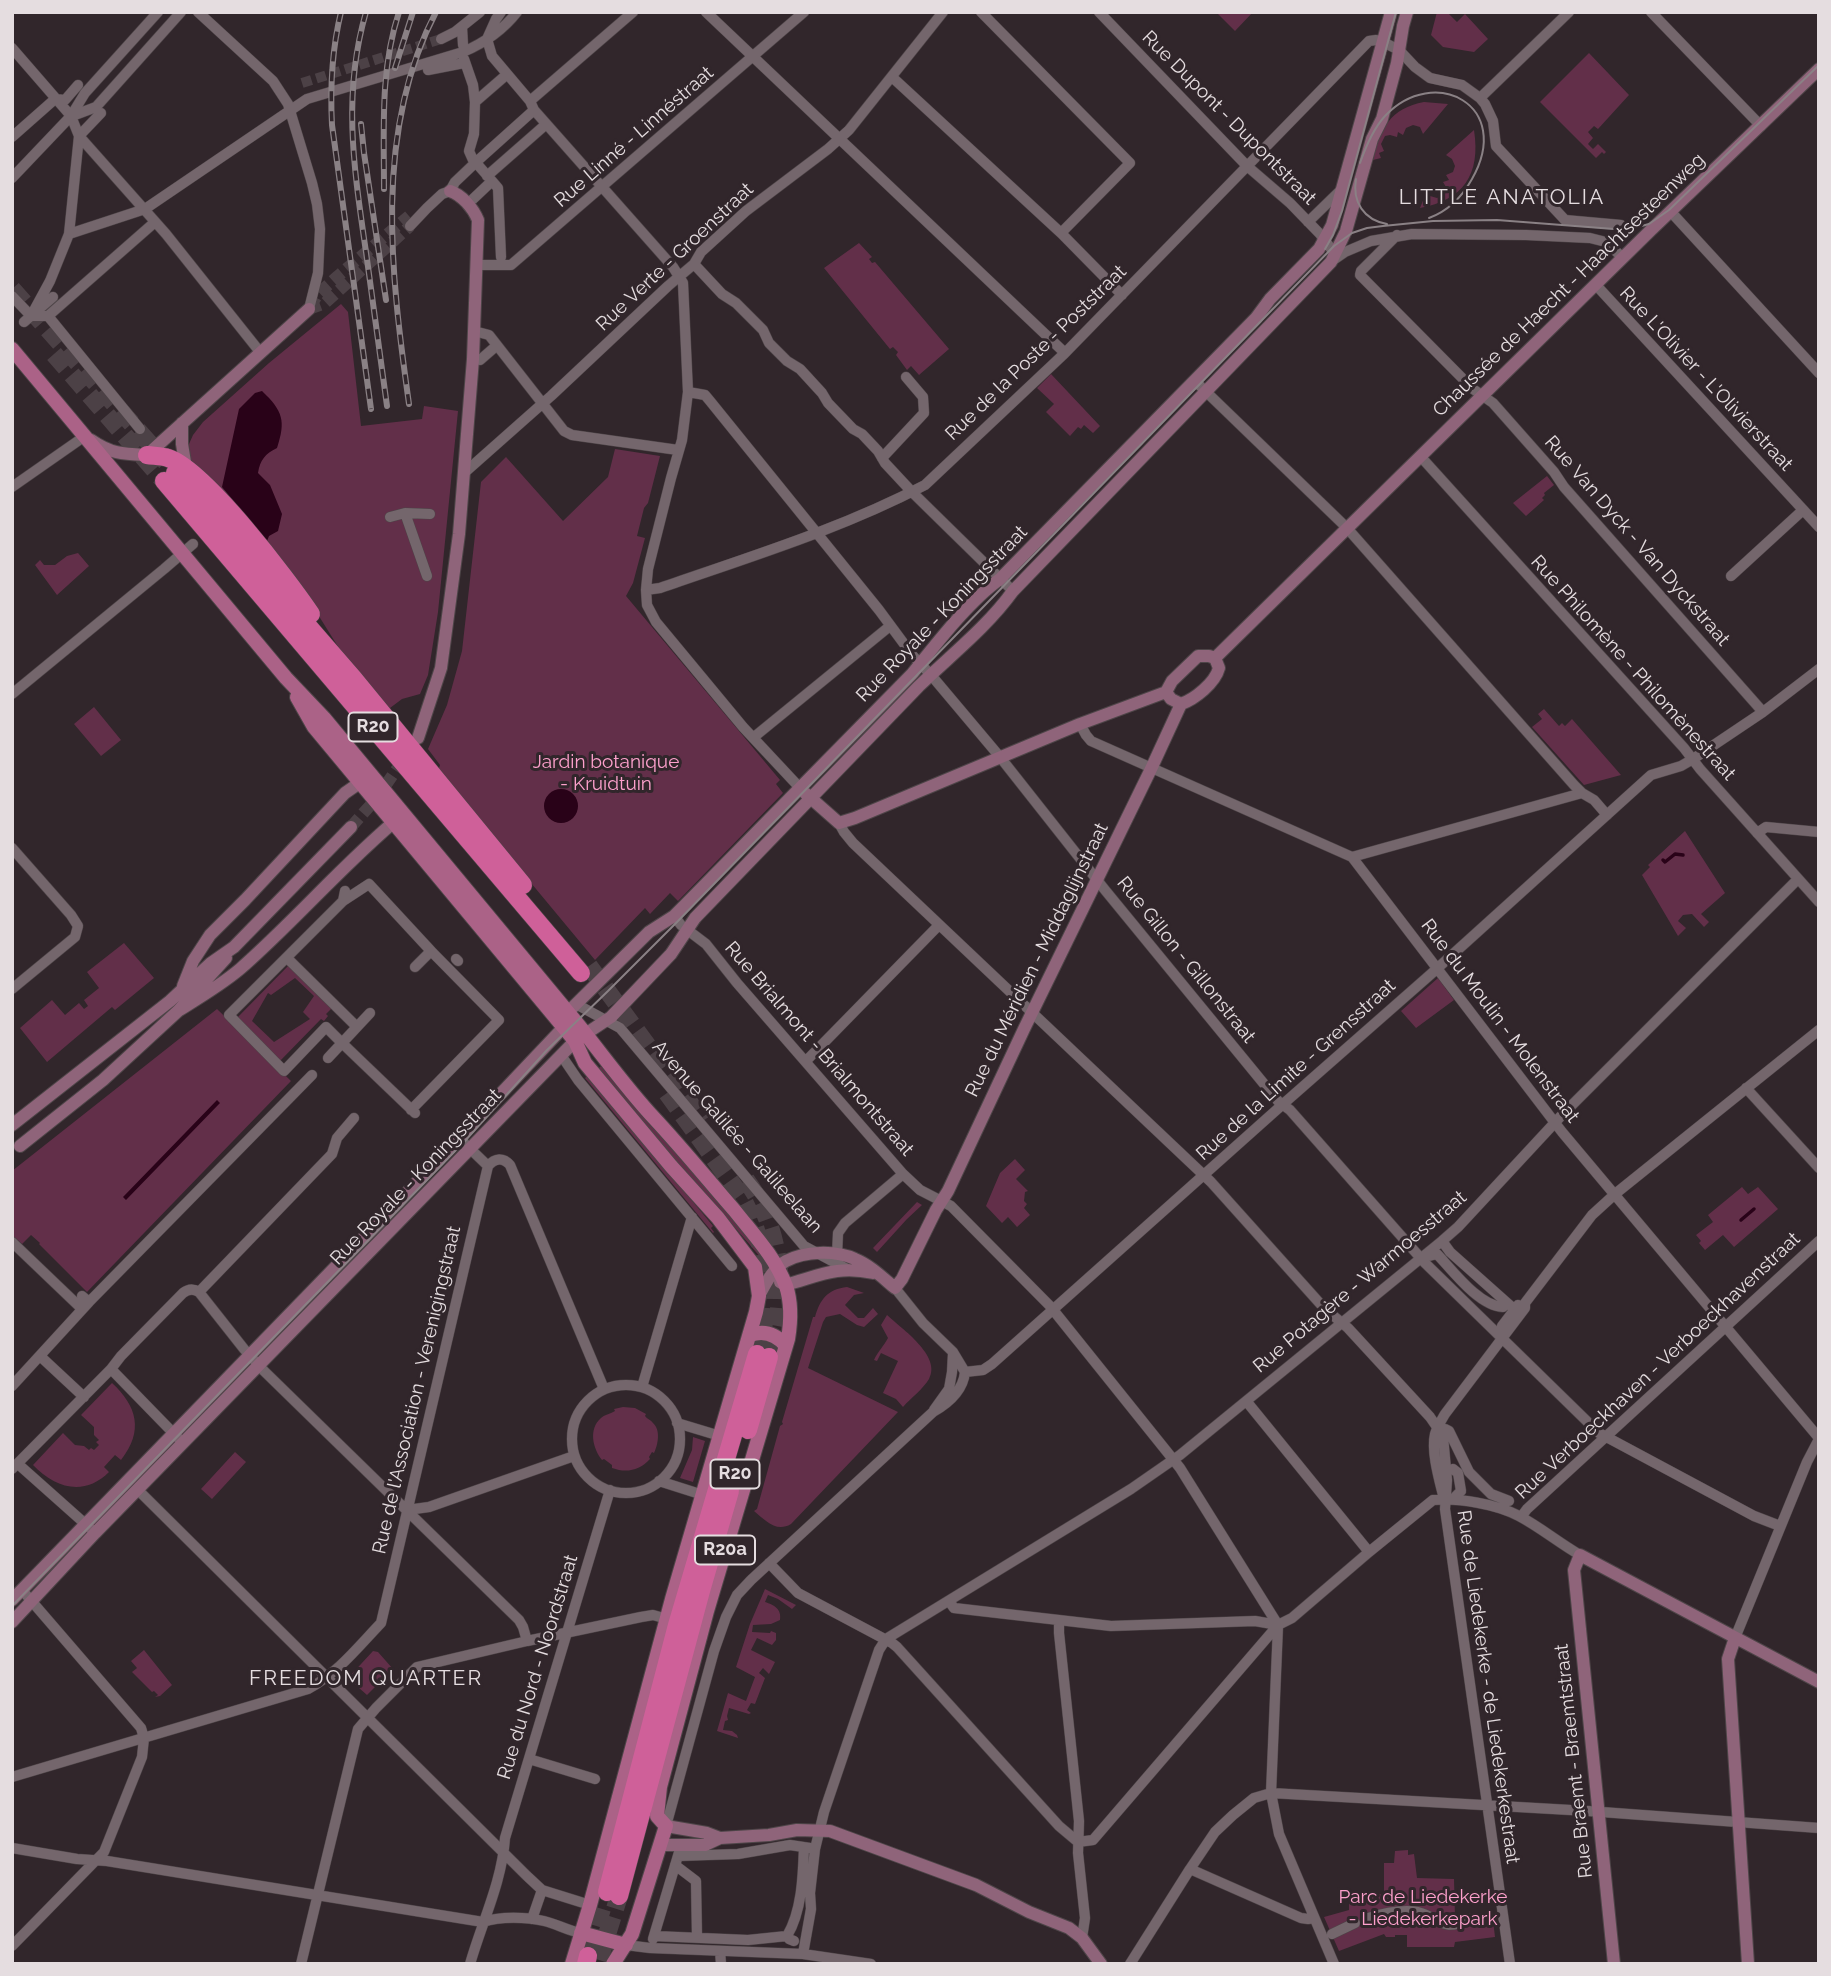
<!DOCTYPE html>
<html>
<head>
<meta charset="utf-8">
<style>
	body { margin:0 }
	#map { position:relative; width:1831px; height:1976px; overflow:hidden; background:#31262b; font-family:Raleway,sans-serif }
	canvas { display:block }
	.frame { position:absolute; inset:0; border:14px solid #e5dde0; pointer-events:none }
</style>
</head>
<body>
<div id="map">
<canvas width="1831" height="1976"></canvas>
<div class="frame"></div>
</div>
<script>
const c = document.querySelector('canvas').getContext('2d');
c.lineJoin = 'round';
function fillPath(path, color) {
  c.fillStyle = color;
  c.fill(path, 'evenodd');
}
function stroke(path, color, width, dash) {
  c.strokeStyle = color;
  c.lineWidth = width;
  c.lineCap = dash ? 'butt' : 'round';
  c.setLineDash(dash || []);
  c.stroke(path);
}
function write(font, color, halo, rows, align = 'center') {
  c.font = font + ' Raleway,sans-serif';
  c.lineWidth = 6;
  c.setLineDash([]);
  c.textBaseline = 'middle';
  c.strokeStyle = halo;
  c.fillStyle = color;
  for (const [text, x, y, turn = 0] of rows) {
    c.save();
    c.translate(x, y);
    c.rotate((+turn || 0) * Math.PI / 180);
    c.textAlign = isNaN(turn) ? turn : align;
    if (halo) c.strokeText(text, 0, 0);
    c.fillText(text, 0, 0);
    c.restore();
  }
}
fillPath(new Path2D(`
	M1216 12H1253L1235 31Z
	M1437 12H1447L1457 22 1465 14 1488 39 1474 52 1443 47 1431 35Z
	M1589 53 1629 95 1598 129 1594 126 1588 132 1593 138 1588 144 1593 149 1598 144 1606 152 1604 154 1602 152 1596 158 1540 102Z
	M1424 102 1448 104 1423 134 1420 127 1413 125 1406 128 1403 135 1398 132 1397 137 1390 135 1385 136 1381 144 1384 151 1379 153 1381 158 1373 160C1379 129 1391 108 1424 102Z
	M1474 130C1481 175 1463 200 1420 208L1424 198 1429 201 1430 196 1437 198 1445 194 1446 187 1443 182 1449 180 1446 175 1453 172 1455 166 1452 159 1446 155Z
	M859 243 872 257 869 259 872 263 875 262 949 349 919 375 911 366 907 370 896 355 898 352 893 347 890 349 824 268Z
	M341 304 348 312 361 426 422 419 424 406 458 411 438 612 428 675 420 694 402 699 386 711 357 677 302 589 190 461 189 444 193 435 203 422 269 363Z
	M1051 374 1100 426 1093 433 1084 425 1081 429 1078 427 1070 436 1046 412 1054 404 1037 388Z
	M615 449 660 456 648 503 644 508 637 536 645 538 633 583 626 596 780 780 776 784 783 793 678 901 670 893 650 914 645 908 595 960 438 771 440 765 428 749 447 705 462 651 481 482 506 457 563 521 608 477Z
	M1547 476 1554 485 1544 493 1545 495 1542 498 1544 500 1526 516 1513 503Z
	M78 553 89 566 57 595 35 565 40 560 44 565H55L67 556Z
	M94 707 121 740 101 756 74 724Z
	M1544 709 1559 726 1562 723 1565 726 1572 719 1621 775 1584 785 1532 727 1542 719 1538 714Z
	M1685 831 1725 893 1701 914 1709 922 1704 927 1692 914 1683 915 1678 921 1686 928 1678 936 1642 875 1650 867 1648 865Z
	M124 943 154 978 115 1010 112 1007 47 1062 20 1028 52 1000 65 1015 79 1003 84 1009 88 1006 84 1000 99 988 87 972Z
	M289 965 333 1007 326 1014 328 1016 324 1021 321 1019 280 1061 236 1019ZM295 978 314 996 303 1012 310 1019 274 1042 252 1021 268 993 271 995Z
	M1438 978 1454 1000 1416 1028 1401 1011Z
	M217 1009 291 1081 87 1292 39 1244 40 1243 31 1235 22 1244 12 1235V1171Z
	M601 1066 649 1124 669 1143 762 1252 768 1266 719 1209 692 1182 597 1070Z
	M588 1075 713 1226 711 1228 714 1232 713 1233 585 1078Z
	M1015 1159 1025 1170 1016 1179 1028 1191 1025 1192 1024 1201 1027 1204 1024 1208 1030 1215 1017 1227 1008 1217 1002 1223 986 1206 1000 1173Z
	M1742 1187 1748 1194 1758 1187 1778 1209 1734 1247 1723 1235 1705 1250 1699 1243 1701 1241 1696 1235 1713 1222 1708 1215Z
	M917 1202 922 1205 907 1219 877 1252 873 1248Z
	M847 1287 864 1293 854 1295 845 1305 858 1318H864L873 1308 878 1314 864 1327 857 1325 840 1314 826 1317 823 1322 808 1368 898 1412 791 1524C776 1533 765 1520 754 1511L757 1509 780 1426 783 1424 782 1422 813 1317H815C820 1299 828 1289 847 1287Z
	M887 1315C902 1329 942 1356 929 1379 923 1389 911 1398 903 1407L896 1399 883 1393 898 1361 881 1353 877 1361 874 1360C878 1351 884 1346 888 1338L881 1325Z
	M112 1383C137 1406 144 1431 121 1460L115 1455 104 1467 109 1472C84 1497 55 1488 33 1465L63 1433 75 1445 84 1446 89 1450 91 1448 94 1450 99 1445 96 1442 99 1440 94 1435V1427L81 1415Z
	M623 1407 635 1408 646 1414 645 1416C647 1419 651 1420 653 1423 661 1430 658 1445 654 1453L652 1452 649 1457 650 1459C639 1471 626 1473 612 1468V1465L604 1459 602 1460C593 1449 588 1429 601 1418 604 1415 610 1414 615 1411L614 1409Z
	M693 1437 705 1441 693 1482 680 1478 692 1450Z
	M235 1452 246 1462 212 1499 201 1489Z
	M765 1589 796 1605 792 1609 778 1599 768 1595 765 1602C774 1605 782 1609 780 1620L771 1624 753 1625 752 1632 770 1633 771 1631 776 1633V1640L772 1645 757 1638 751 1650 775 1662 769 1674 763 1668 759 1673 765 1678 755 1704 751 1703 747 1710 751 1713 749 1714 729 1708 727 1716 728 1720 725 1721 723 1730 732 1731 737 1735 738 1738 717 1731 728 1693 746 1701 755 1677 736 1667 750 1624Z
	M144 1650 172 1685 160 1696 155 1697 158 1695 154 1691 152 1692 132 1672 137 1668 131 1661Z
	M373 1651 378 1652 393 1669 367 1695 350 1680 349 1677Z
	M1408 1850V1855L1414 1854 1417 1878 1454 1879 1455 1917 1492 1912 1495 1937 1455 1942 1454 1947H1407V1935H1395V1937H1386L1384 1934 1339 1951 1324 1917 1349 1910V1896L1384 1894V1863H1394L1395 1851Z`), '#622f49');
fillPath(new Path2D(`
	M262 391C283 411 286 421 277 448 265 454 260 460 258 473L270 485 282 514 278 531 269 536 267 541 222 487 239 409 255 393Z
	M544 806a17 17 0 1 1 34 0a17 17 0 1 1-34 0Z
	M217 1100 220 1103 126 1200 123 1197Z`), '#290218');
stroke(new Path2D(`
	M1663 860 1665 862 1675 854 1683 855
	M1741 1220 1754 1209`), '#290218', 3.5);
stroke(new Path2D(`
	M302 83 441 39`), '#4c4146', 10, [10, 5]);
stroke(new Path2D(`
	M310 308 317 295 338 276 409 216
	M309 309 325 303 410 226
	M351 827 376 799 406 756`), '#4c4146', 12, [12, 6]);
stroke(new Path2D(`
	M12 289 166 462
	M54 354 164 481
	M589 966 703 1121
	M667 1093 741 1196C761 1231 770 1276 765 1317 763 1329 760 1342 757 1354
	M746 1180C773 1216 783 1265 779 1309 778 1326 773 1342 769 1357
	M589 1952 607 1892
	M599 1960 619 1896`), '#4c4146', 18, [18, 9]);
const street = new Path2D(`
	M198 12 273 81 288 104 312 183 317 204 320 229 318 273 309 309
	M706 12 1065 353
	M981 12 1130 163 1061 233
	M1099 12 1247 166 1290 203 1320 234 1332 250
	M1651 12 1761 126
	M462 27 463 45
	M441 39 455 32 480 12
	M487 39 492 56 530 101 534 110 673 267 683 283 688 392 682 440 671 478 648 569 646 590 647 605 656 622 743 727 800 788
	M487 39 496 19 501 12
	M12 48 71 116 79 136 166 234 260 352
	M464 59 473 85 475 102 474 134 469 151 473 160
	M428 70 464 63
	M892 77 1061 233 1122 295
	M1480 98 1569 12
	M530 101 633 12
	M475 102 505 76
	M72 116 96 107 181 12
	M12 137 55 99 65 100 78 85
	M487 176 544 126
	M12 178 71 116 85 93 158 12
	M492 181 498 188 501 257
	M473 199 492 181 478 165
	M1671 212 1819 373
	M1308 222 1343 188
	M410 226 427 208 442 194 450 191 455 182 475 163 534 110
	M69 234 145 209 307 99 463 52C484 43 503 30 517 12
	M1397 235 1361 271 1360 275 1473 389 1493 403 1554 472 1564 487 1763 712
	M1332 261 1345 252 1371 241 1412 234 1526 235 1590 238 1606 242 1623 258
	M694 264 722 294 736 303 763 330 769 343 787 361 800 369 822 393 828 403 853 429 862 434 878 451 885 463 912 492 1013 591
	M477 265H511L804 12
	M1596 285 1819 527
	M12 296 31 316H48L155 222
	M31 316 50 281 69 234 79 136 101 113
	M48 316 140 429
	M24 322 53 297
	M474 331 489 335 564 431 572 435 678 450
	M480 360 495 347
	M1196 382 1347 528 1574 785 1582 793 1594 800 1607 815
	M688 392 705 395 710 401 879 610 913 656 931 675 1000 757 1105 890 1278 1101 1290 1110 1425 1263 1599 1433 1754 1516 1780 1526
	M1421 457 1684 748 1700 769 1819 902
	M882 458 924 413 923 397 906 377
	M463 474 551 396 668 286 694 264 701 252 746 211 828 149 849 130 943 12
	M12 487 85 436
	M405 513 427 576
	M390 517 405 513 430 514
	M1731 576 1803 510
	M646 590 660 588C749 557 841 529 925 485L1065 353 1369 41 1376 40 1387 44 1399 50 1415 67 1430 78 1462 85 1480 98 1485 104 1493 121 1496 146 1565 220 1621 225
	M12 694 164 569 193 544
	M1080 724 1086 735 1091 741 1352 857 1562 1132 1819 1438
	M754 737 890 626
	M839 823 844 832 853 843 1211 1182 1324 1308 1348 1328 1430 1417 1443 1436 1447 1480 1445 1509 1510 1964
	M1757 833 1766 827 1819 832
	M12 848 71 915 78 926 75 937 12 989
	M1352 857 1582 793
	M343 901 369 884 431 951 415 967
	M674 916 681 925 706 944 737 983 903 1174 920 1190 951 1206 1050 1306 1180 1468 1278 1625
	M287 958 357 1027
	M456 959 458 961
	M576 1004 620 1028 804 1246 847 1269
	M370 1013 342 1043 415 1113
	M561 1055 578 1080 732 1266
	M328 1058 342 1043 326 1027 284 1071 229 1015 343 901 345 891
	M806 1061 939 925
	M1746 1088 1819 1168
	M411 1110 499 1020 431 951
	M459 1138 488 1166
	M488 1166C495 1158 503 1157 510 1165L604 1389
	M1442 1241 1450 1252 1514 1309
	M12 1242 82 1309
	M837 1255 838 1233 845 1223 903 1174
	M1429 1256 1437 1254C1453 1271 1479 1306 1503 1307
	M895 1288 923 1323 953 1352 965 1372
	M199 1292 244 1349 264 1371 519 1620 523 1627 527 1641
	M199 1292 332 1154 337 1138 354 1118
	M89 1302 312 1075
	M1501 1338 1502 1326 1518 1305
	M40 1356 84 1397
	M111 1369 183 1443
	M965 1372 983 1370 992 1364 1282 1105 1431 974 1651 775 1681 766 1693 759 1763 712 1819 669
	M572 1439a54 54 0 1 1 108 0a54 54 0 1 1-108 0Z
	M12 1386 89 1302 82 1296
	M642 1387 692 1217
	M1247 1402 1369 1552
	M934 1410 949 1389 952 1372 953 1353
	M677 1423 720 1436
	M1445 1429 1449 1431 1469 1472 1491 1494 1509 1501
	M18 1464 91 1529
	M12 1469 111 1369 121 1356 183 1293C188 1289 193 1288 199 1292
	M1453 1469 1458 1473 1461 1491 1455 1497
	M659 1481 703 1495
	M138 1490 527 1876 542 1890 590 1905
	M1443 1495C1439 1479 1431 1451 1435 1434 1437 1427 1441 1421 1445 1414L1525 1308V1303L1592 1215 1615 1194 1819 1030
	M407 1510 429 1507 574 1456
	M1521 1517 1527 1509 1819 1241
	M769 1563 798 1593 892 1643 897 1647 1059 1826 1078 1842
	M949 1601 954 1608 1111 1626 1255 1621 1278 1625
	M1059 1620V1633L1079 1821 1078 1853 1085 1918 1082 1938
	M1278 1626 1271 1793 1279 1834 1334 1964
	M1735 1638 1807 1462 1819 1439
	M529 1759 595 1779
	M12 1777 308 1689C338 1673 358 1647 381 1623L488 1166
	M666 1826 714 1651 726 1617 737 1595 751 1580 933 1412C949 1403 963 1391 965 1372
	M1078 1842 1093 1840 1278 1625 1292 1618 1369 1552 1433 1500C1460 1498 1496 1504 1519 1516 1540 1527 1559 1543 1580 1555
	M12 1848 77 1859 107 1861 483 1922C500 1916 527 1917 544 1921 557 1924 568 1931 581 1933
	M678 1856 738 1854 790 1845 810 1848
	M675 1865 696 1881 697 1937
	M1190 1869 1301 1918 1308 1919 1313 1918
	M1368 1918C1384 1913 1401 1909 1418 1912 1441 1918 1442 1933 1469 1919
	M532 1919 542 1890
	M1332 1934 1355 1923
	M654 1936 748 1940 787 1936
	M653 1939 680 1849
	M794 1941 789 1939 787 1936C802 1911 803 1876 804 1847
	M626 1945 650 1948 803 1954 871 1964
	M12 1946 104 1852 142 1757 144 1738 141 1728 22 1590
	M720 1951 721 1964
	M803 1954 811 1909 810 1893 815 1849 824 1812 879 1650 886 1639 1131 1489 1180 1455 1442 1241 1458 1227 1561 1116 1798 879
	M301 1964 358 1729 376 1708 417 1667 527 1641 641 1617 653 1615 667 1619
	M470 1964C482 1922 502 1882 505 1838L610 1490
	M1130 1964 1190 1869 1215 1832 1233 1815 1254 1798 1271 1793 1588 1811 1819 1828`);
const secondary = new Path2D(`
	M182 423V444L186 468
	M91 440C111 454 123 454 147 455L309 309
	M1215 658 1651 230 1819 69
	M1181 704 1171 699 1166 692 1172 681 1198 656H1209L1215 658
	M418 738 441 668 459 534 473 359 478 220C473 208 462 195 450 191
	M805 793 839 823 855 818 1080 724 1166 692
	M183 986 193 961 210 935 245 900 345 793 368 777
	M178 1011C199 998 221 985 240 969 296 920 344 863 401 816
	M12 1125 170 1001 211 963 234 947 351 827
	M20 1146 103 1080 178 1011 226 958
	M780 1282 785 1285C819 1276 837 1265 873 1273
	M759 1296C766 1283 773 1268 786 1261 805 1251 835 1250 855 1259 870 1265 883 1278 895 1288L902 1279 936 1210 948 1191 1024 1029 1151 769 1181 704C1195 699 1215 683 1219 668L1215 658
	M12 1600 383 1218 560 1031 568 1012 649 932 674 916 683 907 912 674C936 644 969 601 1000 579L1256 318 1270 299 1319 249 1332 225 1391 12
	M12 1622 95 1533 575 1041 611 1017 671 954 695 918 919 686C951 655 987 627 1013 591L1331 262 1346 231 1372 139 1382 119 1397 63 1403 26 1407 12
	M1735 1638 1728 1659 1748 1964
	M666 1826 707 1833 720 1838 769 1835 797 1830 830 1831 976 1885 1029 1912 1069 1928 1082 1938 1101 1964
	M660 1845H705L720 1838
	M1614 1964 1574 1570 1580 1555 1819 1682`);
const primary = new Path2D(`
	M12 349 286 678 324 718 576 1022C602 1054 626 1088 654 1118 682 1148 708 1180 735 1211 754 1235 775 1257 786 1286 792 1304 791 1321 788 1339L707 1611 660 1787 657 1816 666 1826 632 1934 613 1964
	M297 697 314 727 575 1041 585 1063 671 1166 718 1218 755 1267 759 1296 756 1312 672 1599 590 1905 572 1964
	M750 1335C764 1330 776 1334 786 1346
	M581 1933 626 1945`);
const highway = new Path2D(`
	M147 455C153 456 162 456 168 458 203 468 289 581 311 614
	M175 473 354 679 523 885
	M164 481 581 973
	M748 1430 769 1357
	M607 1892 677 1625 757 1354
	M619 1896 701 1591 730 1491
	M586 1964 588 1956`);
stroke(street, '#4e4548', 11);
stroke(secondary, '#4e4548', 14);
stroke(primary, '#4e4548', 16);
stroke(highway, '#4e4548', 19);
stroke(street, '#74666c', 10);
stroke(secondary, '#8f647a', 12);
stroke(primary, '#ab6287', 14);
stroke(highway, '#cf6099', 18);
stroke(new Path2D(`
	M1360 163C1366 146 1373 129 1385 116 1434 64 1514 105 1472 179 1462 197 1448 211 1429 218
	M1356 179C1352 202 1364 220 1387 224
	M1325 249 1333 235 1342 211 1396 12
	M12 1606 464 1142 547 1050 608 991 678 921 1334 246 1352 233 1367 228 1383 226 1433 221 1497 220 1627 230 1649 224 1669 210 1819 65`), '#8a8185', 2);
const rail = new Path2D(`
	M341 12C332 49 330 87 332 125L371 409
	M366 12C342 95 354 169 366 252 373 303 380 355 387 406
	M395 68 413 12
	M361 124 364 153 386 300
	M384 189C384 129 380 70 399 12
	M409 404C391 275 373 132 436 12`);
stroke(rail, '#8a8185', 6);
stroke(rail, '#31262b', 3.5, [10]);
for (const [x, y, w] of [
	[373,727,49],
	[735,1474,49],
	[725,1550,60]
]) {
  const box = new Path2D();
  box.roundRect(x - w / 2, y - 14.5, w, 29, 5);
  c.fillStyle = '#31262b';
  c.fill(box);
  stroke(box, '#e5dde0', 2);
}
write('bold 18px', '#e5dde0', null, [
	["R20",373,727],
	["R20",735,1474],
	["R20a",725,1550]
]);
write('19px', '#e5dde0', '#31262b', [
	["Rue Dupont - Dupontstraat",1229,118,45],
	["Rue Linné - Linnéstraat",634,137,-41],
	["Rue Verte - Groenstraat",675,257,-43],
	["Chaussée de Haecht - Haachtsesteenweg",1569,285,-44],
	["Rue de la Poste - Poststraat",1036,353,-44],
	["Rue L'Olivier - L'Olivierstraat",1706,379,47],
	["Rue Van Dyck - Van Dyckstraat",1637,541,49],
	["Rue Royale - Koningsstraat",942,614,-46],
	["Rue Philomène - Philomènestraat",1633,668,48],
	["Rue du Méridien - Middaglijnstraat",1037,960,-64],
	["Rue Gillon - Gillonstraat",1186,960,51],
	["Rue du Moulin - Molenstraat",1500,1021,53],
	["Rue Brialmont - Brialmontstraat",819,1049,49],
	["Rue de la Limite - Grensstraat",1296,1070,-42],
	["Avenue Galilée - Galileelaan",737,1137,49],
	["Rue Royale - Koningsstraat",416,1177,-46],
	["Rue Potagère - Warmoesstraat",1360,1282,-40],
	["Rue Verboeckhaven - Verboeckhavenstraat",1658,1366,-43],
	["Rue de l'Association - Verenigingstraat",417,1390,-77],
	["Rue du Nord - Noordstraat",538,1667,-73],
	["Rue de Liedekerke - de Liedekerkestraat",1488,1687,82],
	["Rue Braemt - Braemtstraat",1574,1761,-96]
]);
write('19px', '#fda0cc', '#31262b', [
	["Jardin botanique",606,762],
	["- Kruidtuin",606,784],
	["Parc de Liedekerke",1423,1897],
	["- Liedekerkepark",1423,1919]
]);
c.letterSpacing = '2px';
write('21px', '#e5dde0', '#31262b', [
	["LITTLE ANATOLIA",1502,198],
	["FREEDOM QUARTER",366,1679]
]);
c.letterSpacing = '0px';
</script>
</body>
</html>
